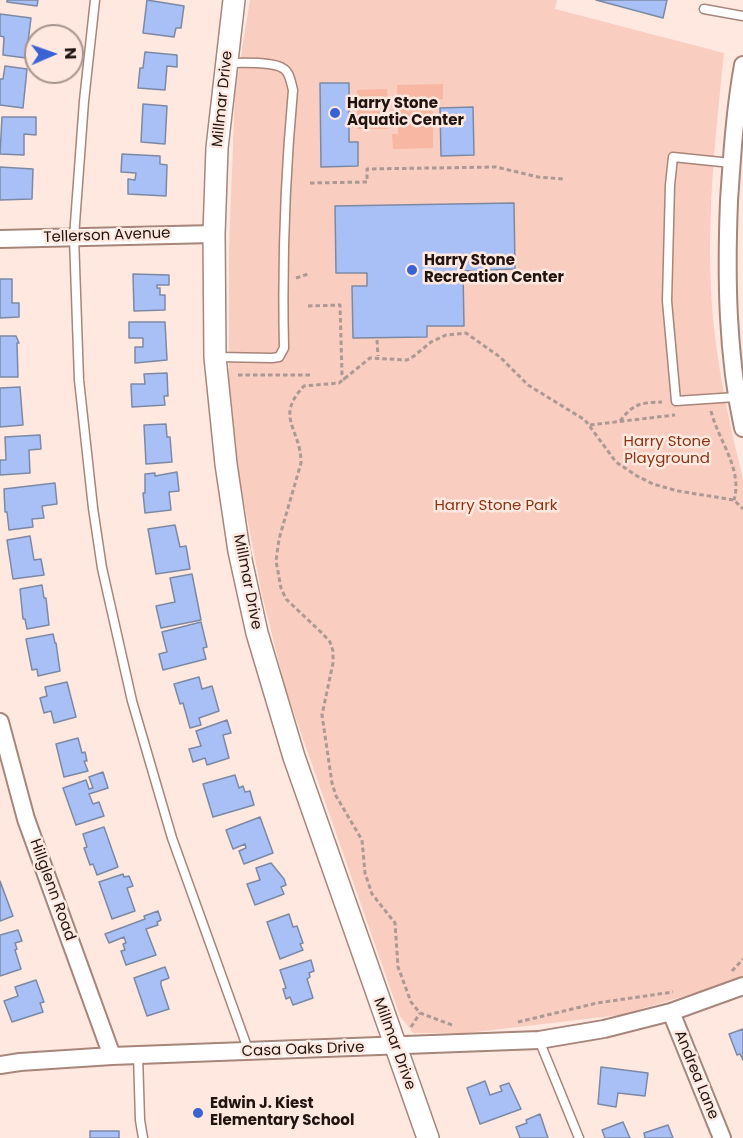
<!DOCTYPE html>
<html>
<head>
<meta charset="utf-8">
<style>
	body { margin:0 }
	#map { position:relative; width:743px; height:1138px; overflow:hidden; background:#fee8e0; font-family:Poppins,sans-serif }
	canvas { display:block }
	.north { position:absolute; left:24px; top:24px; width:60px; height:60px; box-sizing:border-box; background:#fee8e0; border:2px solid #a6938d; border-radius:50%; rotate:88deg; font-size:16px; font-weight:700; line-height:24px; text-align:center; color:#211410 }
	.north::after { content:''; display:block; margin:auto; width:21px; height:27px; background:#3962d2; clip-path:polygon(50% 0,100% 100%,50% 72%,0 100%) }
</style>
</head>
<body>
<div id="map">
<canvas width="743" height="1138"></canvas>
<div class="north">N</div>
</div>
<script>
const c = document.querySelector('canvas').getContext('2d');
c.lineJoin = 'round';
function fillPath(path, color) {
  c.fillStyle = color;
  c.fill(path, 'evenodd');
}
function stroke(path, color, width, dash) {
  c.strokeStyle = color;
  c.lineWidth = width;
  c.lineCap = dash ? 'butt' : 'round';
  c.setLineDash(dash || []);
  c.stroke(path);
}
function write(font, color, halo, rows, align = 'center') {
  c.font = font + ' Poppins,sans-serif';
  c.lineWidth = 5;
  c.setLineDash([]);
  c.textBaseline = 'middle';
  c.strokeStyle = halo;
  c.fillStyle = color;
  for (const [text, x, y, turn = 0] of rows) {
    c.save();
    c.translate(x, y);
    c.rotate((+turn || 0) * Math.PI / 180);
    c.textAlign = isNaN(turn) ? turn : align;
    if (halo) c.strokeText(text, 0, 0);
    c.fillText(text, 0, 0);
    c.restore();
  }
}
fillPath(new Path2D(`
	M250 0H557L555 9 724 53C714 149 703 248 716 344 722 390 732 434 743 479V976L705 990 620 1015 467 1033H413L400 1016 286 690 262 595 240 481 229 382V250L235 92Z`), '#f9cdbf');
fillPath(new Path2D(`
	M443 84V99L433 100V148L393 149 392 134H398L397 85Z
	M387 89 388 129H357V90Z`), '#f7b7a2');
const building = new Path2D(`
	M7 0H38L37 6 7 2Z
	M147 0 184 6 181 28H176L174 37 143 33Z
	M596 0H667L663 18Z
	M0 14 31 18 26 58 3 55 4 37 0 36Z
	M145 52 177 55V67L167 66 165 90 138 88 140 68H143Z
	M5 66 27 69 23 108 0 105V79H3Z
	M320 83H349V142H358V166L321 167Z
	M143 104 167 106 165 144 141 142Z
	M473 107 474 155 441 156 440 108Z
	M2 117H36V135L24 134V155L0 154Z
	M122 154 160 156V164L167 165 166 196 128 194V179L135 180 136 173 121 172Z
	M0 167 33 169 32 199 0 200Z
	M514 203 515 269 463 271 464 326H427V337L353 338 352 286H367V273H336L335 206Z
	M133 274 169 275V285H157V288H160V295H165V310L134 311Z
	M0 279H12V303H19V317L0 318Z
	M129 322H165L167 360 135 363V347H143V338H129Z
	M0 336H16L19 343H17L18 377H0Z
	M167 373 168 396H164L165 405 132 407 131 384H145L144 374Z
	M20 387 23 425 0 427V388Z
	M166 424 167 437H170L172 462 146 464 144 425Z
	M40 435 41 449 29 450 30 473 0 475V460H6L5 437Z
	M177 472 179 491 169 492 171 510 145 513 143 493H145V474L155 473V476Z
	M55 483 57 504 42 506 44 518 32 519 33 527 9 530 7 512H5L4 489Z
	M175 525 180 547 186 546 190 569 156 574 148 529Z
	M30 536 34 560 41 559 44 575 13 579 7 540Z
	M192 574 201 620 161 628 156 606 175 602 170 578Z
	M42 585 44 598H46L49 625 27 629 25 619H23L20 589Z
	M201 622 207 647 203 648 206 659 163 670 159 654 167 652 162 632Z
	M53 634 55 643H56L60 671 38 676 37 669 32 670 26 639Z
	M199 677 202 689 212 686 219 711 199 718 201 725 190 728 183 703 180 704 174 684Z
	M67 682 76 717 54 723 51 711 44 713 40 698 47 696 45 687Z
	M227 720 231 733 223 735 229 758 207 765 205 758 193 762 189 749 201 746 196 731Z
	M78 738 82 753 85 752 87 761H84L88 771 64 777 56 744Z
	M103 772 108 788 89 794 93 804 99 802 104 816 76 825 63 788 86 780 89 789 93 788 89 777Z
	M235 775 239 788 243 786 245 792 250 791 254 805 213 817 203 784Z
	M260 817 273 853 244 864 239 851 246 848 245 844 233 849 226 830Z
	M104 827 118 867 97 875 93 864 90 865 84 848 87 847 83 834Z
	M271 863 284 879 286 885 281 887 284 894 255 905 247 884 260 880 256 868Z
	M123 874 124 877 129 876 133 886 127 888 135 911 112 919 99 882Z
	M0 881 13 916 0 921Z
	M158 911 161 920 157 922 158 925 146 929 156 955 126 965 121 951 125 950 123 944 126 943 124 937 109 943 105 934 145 919 144 916Z
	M289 914 293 927 297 926 303 943 300 944 303 950 280 959 267 922Z
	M18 930 22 941 15 943 17 949 15 950 21 969 0 976V935Z
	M311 960 314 971 309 973 310 977 307 979 313 998 293 1005 290 997 286 999 283 989 286 988 280 970Z
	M165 967 169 978 161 981V985L169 1009 147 1016 134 978Z
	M36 980 44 1002 40 1003 43 1012 12 1022 4 1001 18 996 15 987Z
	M743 1029V1060L740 1054 737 1055 729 1034Z
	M601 1067 648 1073 645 1096 618 1093 616 1107 598 1104Z
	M485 1081 490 1095 502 1091 500 1086 509 1083 521 1109 480 1124 467 1088Z
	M540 1114 548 1138H520L516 1127 527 1123 526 1120Z
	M623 1122 630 1138H605L602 1130Z
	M668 1125 673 1138H645L644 1133Z
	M90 1131H119V1138H90Z`);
fillPath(building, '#a8c0f5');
stroke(building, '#7c89a5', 1.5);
const service = new Path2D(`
	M95 0 84 101 74 237 79 380 93 508 102 568 132 701 172 838 249 1052
	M704 9 743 16
	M731 163 673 157 670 185 667 301 676 401 736 397
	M217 357 272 358 279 357 284 348C282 262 285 177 293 90 291 83 290 73 284 69 274 61 240 63 227 63
	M539 1040 579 1138
	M138 1055 140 1120 143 1138`);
const minor = new Path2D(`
	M743 65C735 109 732 156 729 201 726 277 727 354 743 428
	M0 239 214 234
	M0 722 26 819 112 1056
	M671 1012 722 1138
	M0 1065 20 1062 112 1056 539 1040 604 1029 671 1012 743 986`);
const tertiary = new Path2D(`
	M234 0 217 148 214 234 215 357 226 464 239 551 257 633 294 757 428 1138`);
stroke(service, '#a7857a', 11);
stroke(minor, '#a7857a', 20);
stroke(tertiary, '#a7857a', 24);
stroke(new Path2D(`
	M310 183 367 182V169L496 167 538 177 563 179
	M296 278 308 274
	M308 306 340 305 342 374 345 380
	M377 340 378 356
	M238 375H311
	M711 411C718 440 743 469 734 500
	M620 421C634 403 640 403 662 402
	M590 425 675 415
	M732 971 743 959
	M518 1022 597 1003 673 992
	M452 1025 420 1013 411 1002 398 967 395 923 372 894 365 873 362 840 336 796 332 783 322 715 333 663V651L330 642 323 634 286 599 281 588 276 561 279 539 301 463C301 428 274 418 304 386L339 383 370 358 407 360 414 356 431 342 446 335 466 333 500 357 528 385 585 420 616 462 637 476 653 484 678 491 734 500 743 509
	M411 1027 420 1013`), '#ac9993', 3, [4.5, 3]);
stroke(service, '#fff', 8);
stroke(minor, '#fff', 16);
stroke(tertiary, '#fff', 21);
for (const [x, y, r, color] of [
	[335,113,6,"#3962d2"],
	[412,270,6,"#3962d2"],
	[198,1113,6,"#3962d2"]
]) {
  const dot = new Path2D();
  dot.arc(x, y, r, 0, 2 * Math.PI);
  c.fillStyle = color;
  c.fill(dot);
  stroke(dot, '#fee8e0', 2);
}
write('15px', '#211410', '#fee8e0', [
	["Millmar Drive",223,99,-84],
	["Tellerson Avenue",107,236,-2],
	["Millmar Drive",247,582,79],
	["Hillglenn Road",52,890,70],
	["Millmar Drive",394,1044,70],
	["Casa Oaks Drive",303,1050,-2],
	["Andrea Lane",696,1075,68]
]);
write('bold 15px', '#211410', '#fee8e0', [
	["Harry Stone",347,104],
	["Aquatic Center",347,121],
	["Harry Stone",424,261],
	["Recreation Center",424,278],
	["Edwin J. Kiest",210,1104],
	["Elementary School",210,1121]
], 'left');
write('15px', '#8d3311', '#fee8e0', [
	["Harry Stone",667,442],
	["Playground",667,459],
	["Harry Stone Park",496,506]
]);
</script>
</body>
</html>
